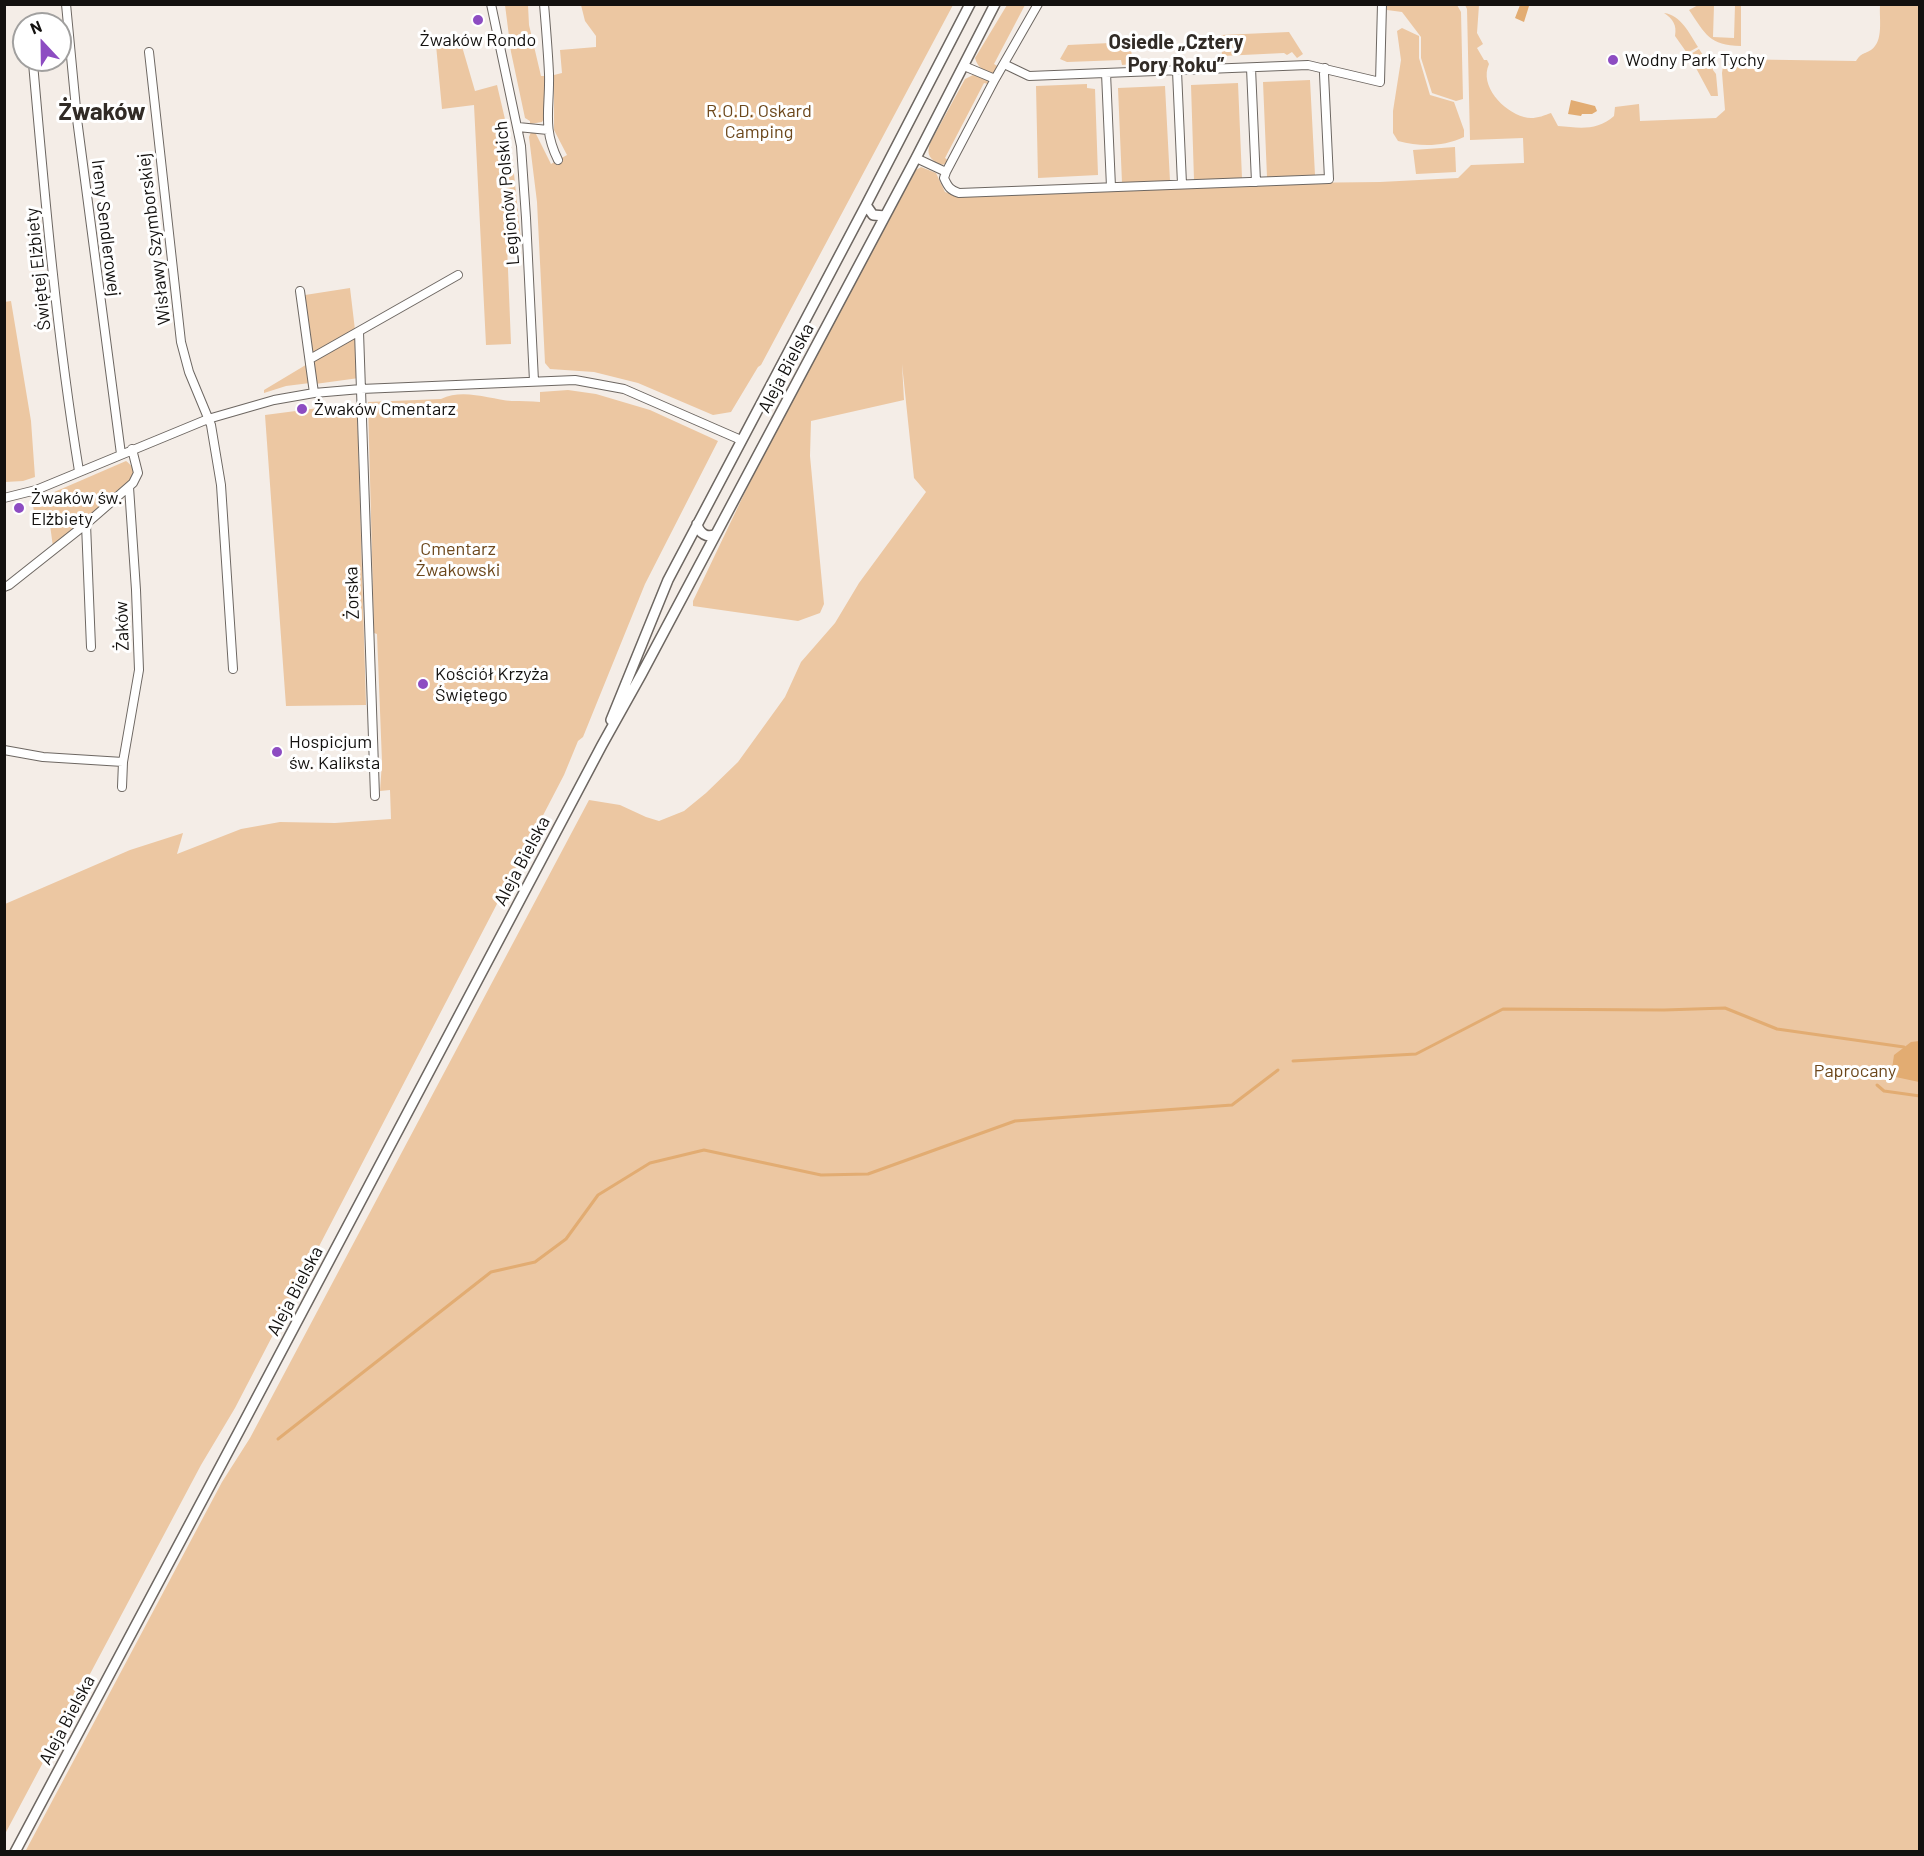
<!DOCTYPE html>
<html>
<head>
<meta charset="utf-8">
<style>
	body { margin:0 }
	#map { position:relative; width:1924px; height:1856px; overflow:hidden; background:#f4ede7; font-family:Barlow,sans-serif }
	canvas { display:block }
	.frame { position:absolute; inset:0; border:6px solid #13110f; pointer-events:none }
	.north { position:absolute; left:12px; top:12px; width:60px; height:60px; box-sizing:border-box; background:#fff; border:2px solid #a1a09f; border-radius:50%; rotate:338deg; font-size:16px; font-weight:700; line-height:24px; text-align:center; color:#13110f }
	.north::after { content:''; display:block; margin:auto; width:21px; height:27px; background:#8d4cc2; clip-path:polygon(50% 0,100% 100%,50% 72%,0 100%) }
</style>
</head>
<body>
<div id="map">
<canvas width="1924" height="1856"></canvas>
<div class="frame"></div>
<div class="north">N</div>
</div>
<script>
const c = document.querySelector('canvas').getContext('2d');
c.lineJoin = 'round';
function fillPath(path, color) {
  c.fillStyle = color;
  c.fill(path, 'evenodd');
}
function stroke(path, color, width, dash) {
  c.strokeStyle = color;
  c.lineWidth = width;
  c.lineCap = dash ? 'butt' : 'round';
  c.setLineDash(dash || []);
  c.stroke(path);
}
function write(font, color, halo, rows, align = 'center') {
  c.font = font + ' Barlow,sans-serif';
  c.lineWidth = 6;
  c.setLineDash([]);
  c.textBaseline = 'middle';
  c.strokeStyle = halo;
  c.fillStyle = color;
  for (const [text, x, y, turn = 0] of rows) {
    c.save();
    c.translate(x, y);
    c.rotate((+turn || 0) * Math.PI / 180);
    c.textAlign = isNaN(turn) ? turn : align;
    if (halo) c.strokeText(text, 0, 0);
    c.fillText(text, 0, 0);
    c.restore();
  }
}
fillPath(new Path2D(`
	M1700 4 1714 5 1713 37 1734 38 1735 5H1741V46C1709 45 1706 35 1689 10Z
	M505 5H528L529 25 541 76H546L545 117 542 122 530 124V121L525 118 511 52Z
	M581 5H953L761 365 758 367 731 412 713 415 638 383 594 372 550 369 545 363 537 202 529 137 531 132H535L551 164 567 155 554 130V75L562 73 560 50 596 47V36L585 21Z
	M1007 5H1025L994 64 999 67 996 72 992 74C983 70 978 68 975 58Z
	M1387 5H1457L1461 12 1463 99 1456 101 1432 93 1421 58V37L1402 12 1387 10Z
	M1465 5H1479L1477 33 1483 44 1477 48 1484 60H1487L1489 64C1479 86 1503 111 1524 117 1533 120 1543 116 1551 113L1558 126C1580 128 1597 131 1614 116L1615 107 1639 104 1640 121 1716 118 1725 110 1722 73 1724 59 1856 61C1862 52 1863 55 1871 50 1884 41 1879 19 1880 5H1919V1851L25 1852 222 1482 250 1438 589 800 620 805 646 817 659 821 684 811 706 793 738 762 785 697 801 662 835 623 859 583 926 492 914 478 902 364 904 400 811 421 810 456 824 604 820 613 798 621 693 606V601L768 444 916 170 921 167 936 173 945 192 952 194 1291 183 1380 182 1458 178 1471 165 1524 163 1523 138 1470 140 1467 9Z
	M1664 13C1681 15 1689 33 1698 47L1687 53 1675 36C1677 25 1673 19 1664 13Z
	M1402 28 1419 36V58L1430 95 1454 102 1464 130V137C1442 147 1421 147 1398 141L1393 133V111L1401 60 1397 31Z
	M1289 32 1303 54 1297 58 1292 52 1287 55 1284 53 1222 56 1221 35Z
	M1131 42 1132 64 1122 65 1121 60 1067 62 1060 59 1068 45Z
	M461 43 475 91 497 85 511 145 521 241 507 245 511 344 486 345 474 105 442 109 436 45Z
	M1699 49 1705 58 1712 59 1713 70 1716 74 1718 96H1711L1689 55Z
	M973 75 990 81 988 84 984 83 945 158 949 161 947 164 940 165C930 159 926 155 930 143L965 79Z
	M1310 80 1315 175 1267 177 1263 82Z
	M1238 83 1242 178 1194 180 1191 85Z
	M1087 84V88L1095 89 1098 175 1038 178 1036 86Z
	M1165 86 1170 181 1122 183 1118 88Z
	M1455 147 1456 172 1416 174 1413 150Z
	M350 288 355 330 313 354 305 295Z
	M11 301 31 421 35 477 23 481 5 482 4 302Z
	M356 336 359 378 315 384 313 360Z
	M309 363 310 383 286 386 264 393V390Z
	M568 390 596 394 650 410 718 441 645 584 583 737 578 741 564 775 235 1408 201 1465 5 1834V904L130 850 183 833 177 854 241 829 280 822 335 823 391 819 390 790 380 791 382 762 377 634 374 633 368 402 441 399C463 388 489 399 512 401 521 401 531 401 540 402V392Z
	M357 403 366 705 286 706 265 415Z
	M126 461C136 468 134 475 129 484L53 547 48 510 34 513 33 504 45 496Z`), '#ecc7a2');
fillPath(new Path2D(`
	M1520 5 1529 6 1524 22 1515 18Z
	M1571 100 1595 106 1597 111 1592 114H1582L1581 116 1568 114Z
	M1919 1041V1082L1891 1076 1894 1055 1911 1042Z`), '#e2ac72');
stroke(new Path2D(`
	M1293 1061 1416 1054 1503 1009 1664 1010 1725 1008 1777 1029 1904 1047
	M1877 1085 1884 1091 1920 1096
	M278 1439 491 1272 535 1262 566 1239 598 1195 650 1163 704 1150 821 1175 868 1174 1015 1121 1232 1105 1278 1070`), '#e2ac72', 3);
const minor = new Path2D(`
	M66 4 77 119 121 454
	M491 4 521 146 526 218 534 381
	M544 4C546 28 548 51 549 74 550 108 542 128 558 160
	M1038 4 995 79 946 172 944 178C948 187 950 190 959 193L1329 179 1324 74 1325 68
	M149 52 181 342 189 372 211 425 221 485 233 669
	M33 63C45 200 57 336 79 471
	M1004 64 1029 76 1308 65 1380 82 1382 4
	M964 66 995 79
	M1251 68 1256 182
	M1177 71 1182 184
	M1106 73 1111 187
	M518 127 548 130
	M916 158 946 172
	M300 291 314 393
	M359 332 375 796
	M310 359 458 275
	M4 498 36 490 208 419 274 400 314 393 361 389 575 380 624 389 741 440
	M86 524 91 647
	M4 587 9 585 86 524 133 483 138 473 132 449
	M4 750 43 757 123 762
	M122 787 123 762 139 670 136 590 129 487`);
const tertiary = new Path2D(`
	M866 205 873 215 885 216
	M697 524C699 533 707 539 716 534
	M611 720 668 580 866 205 970 4
	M15 1852 245 1420 602 745 641 675 916 158 995 4`);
stroke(minor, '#6d6762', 10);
stroke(tertiary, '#6d6762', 12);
stroke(minor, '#fff', 8);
stroke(tertiary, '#fff', 9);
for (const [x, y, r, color] of [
	[478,20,6,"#8d4cc2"],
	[1613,60,6,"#8d4cc2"],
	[302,409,6,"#8d4cc2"],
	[19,508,6,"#8d4cc2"],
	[423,684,6,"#8d4cc2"],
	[277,752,6,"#8d4cc2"]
]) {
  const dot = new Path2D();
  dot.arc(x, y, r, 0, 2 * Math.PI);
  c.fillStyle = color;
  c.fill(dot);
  stroke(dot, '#fff', 2);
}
write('18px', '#13110f', '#fff', [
	["Żwaków Rondo",478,40,"center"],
	["Wodny Park Tychy",1625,60],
	["Żwaków Cmentarz",314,409],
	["Żwaków św.",31,498],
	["Elżbiety",31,519],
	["Kościół Krzyża",435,674],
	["Świętego",435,695],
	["Hospicjum",289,742],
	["św. Kaliksta",289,763]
], 'left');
write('18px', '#6c471b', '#fff', [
	["R.O.D. Oskard",759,111],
	["Camping",759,132],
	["Cmentarz",458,549],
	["Żwakowski",458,570],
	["Paprocany",1855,1071]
]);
write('18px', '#13110f', '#fff', [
	["Legionów Polskich",507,193,-95],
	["Ireny Sendlerowej",106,228,83],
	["Wisławy Szymborskiej",154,239,-97],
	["Świętej Elżbiety",38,269,-96],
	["Aleja Bielska",786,368,-62],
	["Żorska",352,593,-92],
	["Żaków",122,626,-92],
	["Aleja Bielska",522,861,-62],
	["Aleja Bielska",295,1291,-62],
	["Aleja Bielska",67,1720,-62]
]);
write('bold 20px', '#312b26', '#fff', [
	["Osiedle „Cztery",1176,42],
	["Pory Roku”",1176,65]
]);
write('bold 24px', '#312b26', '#fff', [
	["Żwaków",102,112]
]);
</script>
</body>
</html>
